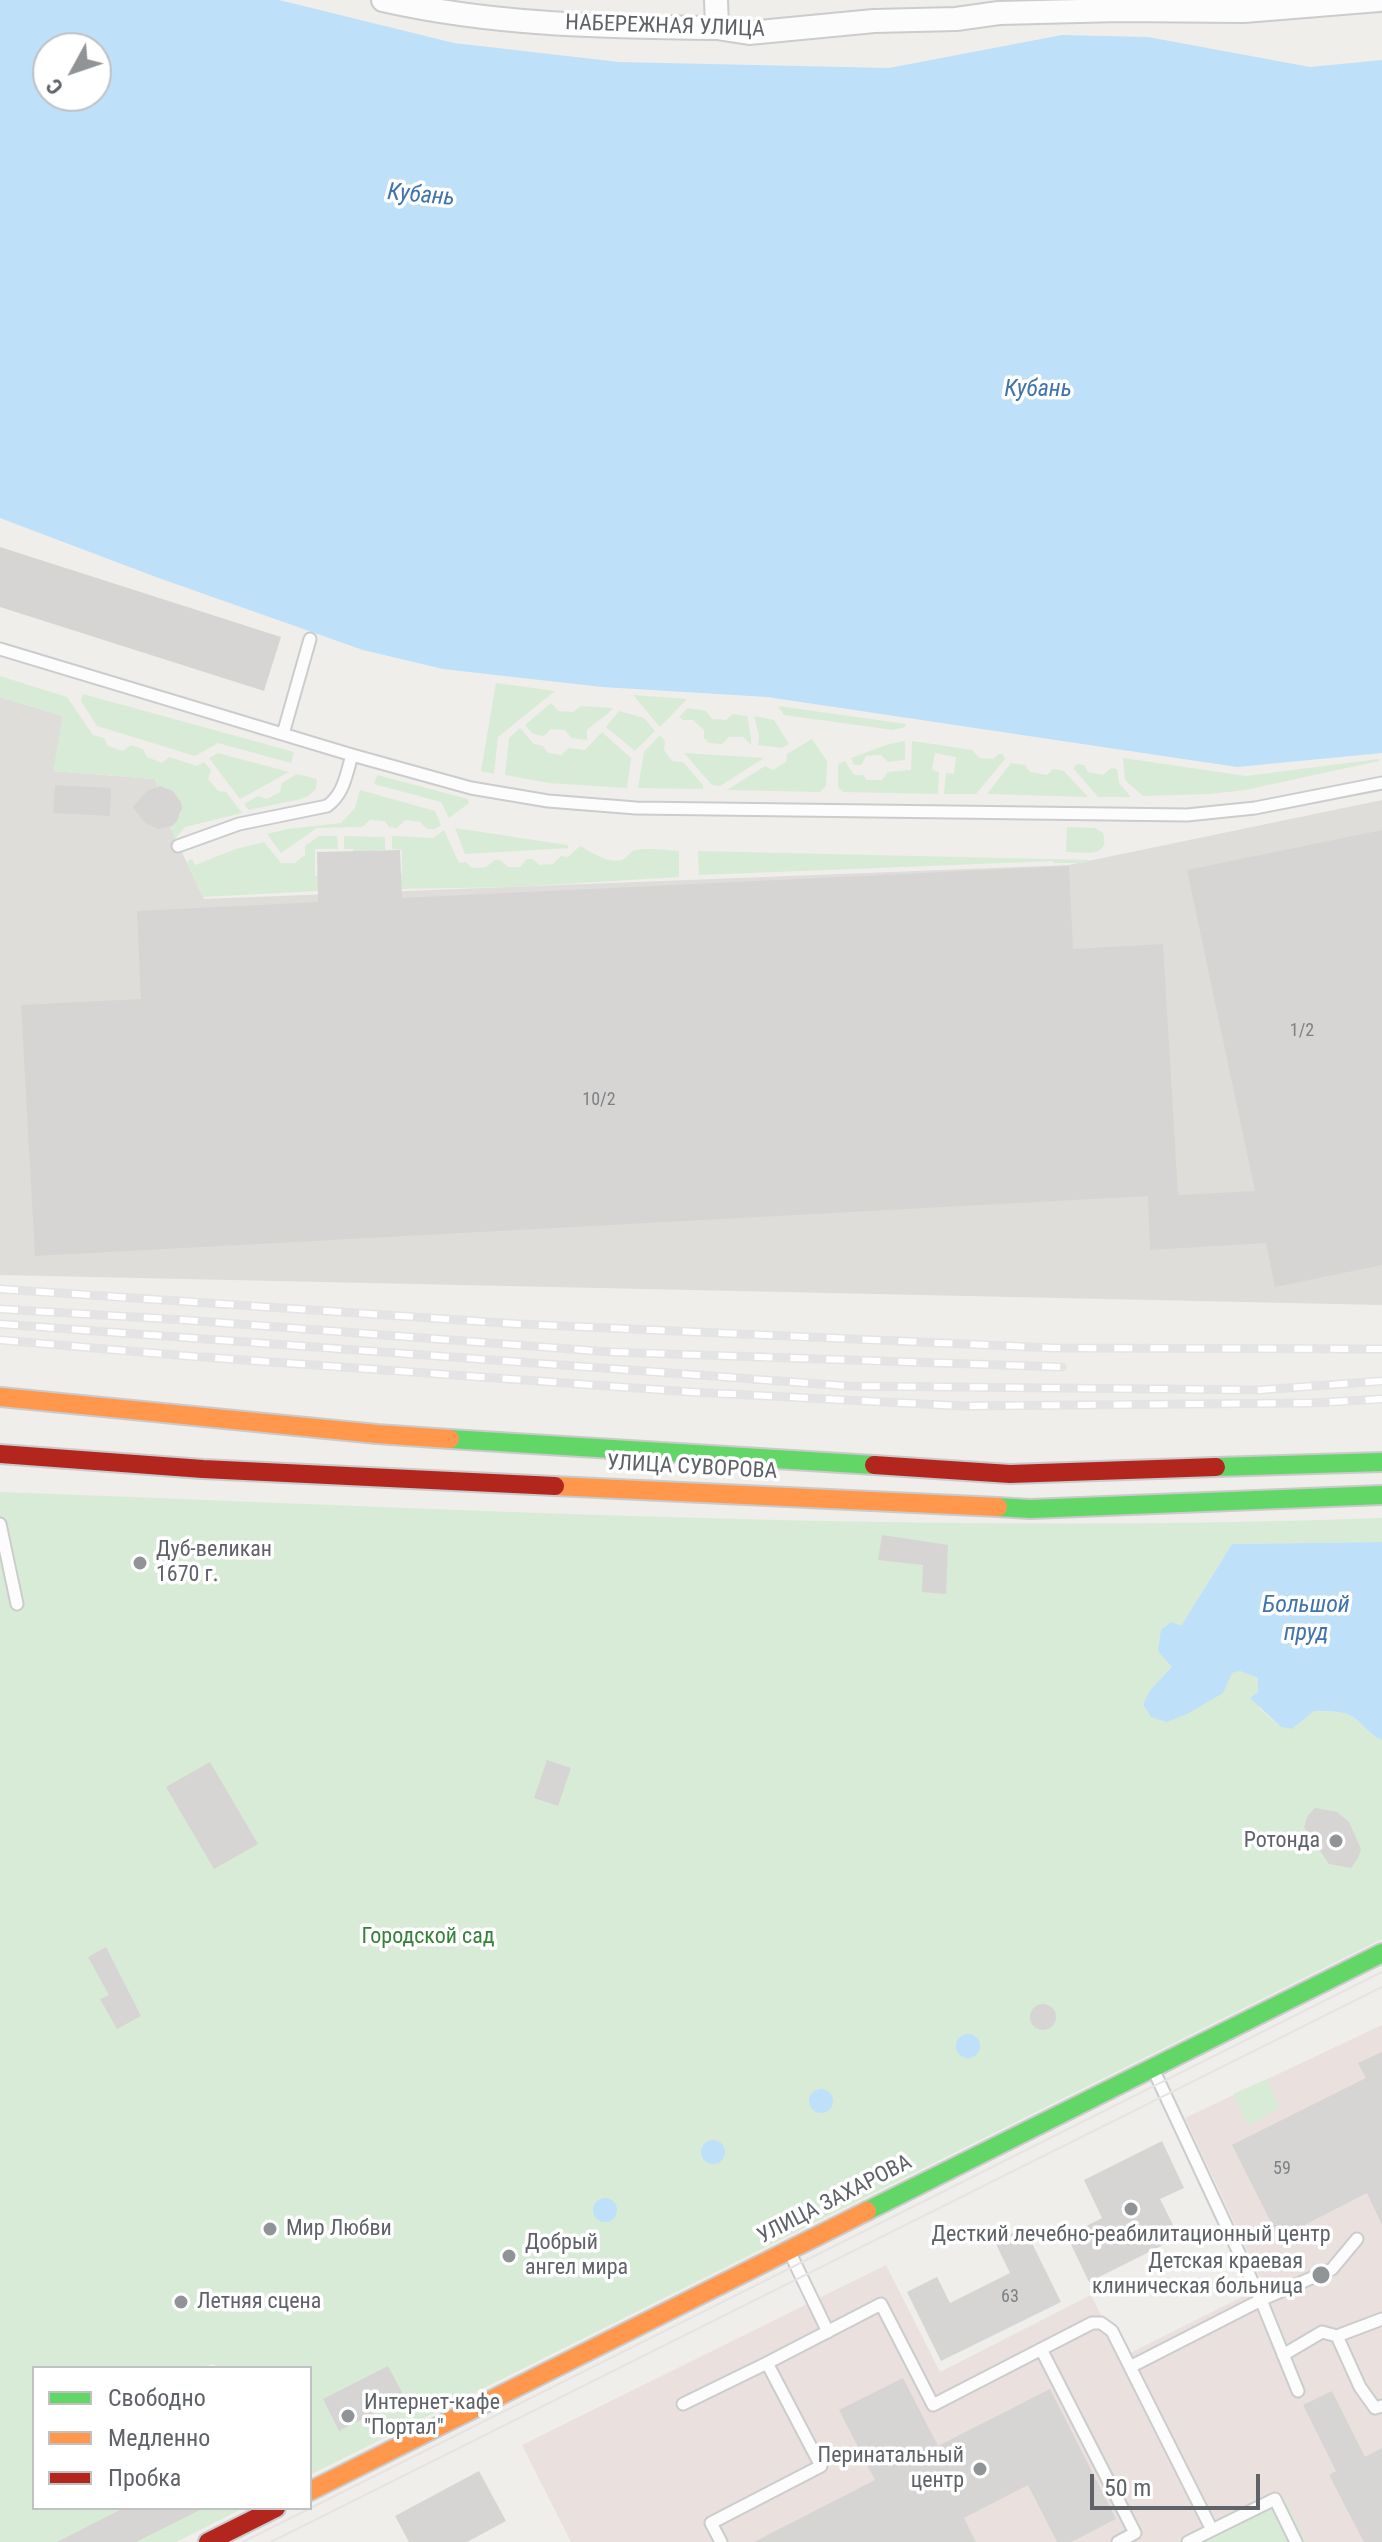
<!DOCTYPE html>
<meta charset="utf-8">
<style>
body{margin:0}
#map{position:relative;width:1382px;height:2542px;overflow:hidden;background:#efeeea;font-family:"Roboto Condensed",sans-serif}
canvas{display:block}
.legend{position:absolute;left:32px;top:2366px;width:280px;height:144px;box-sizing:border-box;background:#fff;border:2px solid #bfc1c3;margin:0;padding:10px 14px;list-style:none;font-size:24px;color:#5f6368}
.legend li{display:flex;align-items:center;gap:16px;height:40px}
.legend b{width:40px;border:2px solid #bfc1c3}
.north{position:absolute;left:32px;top:32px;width:80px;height:80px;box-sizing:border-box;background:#fff;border:2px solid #bfc1c3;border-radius:50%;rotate:230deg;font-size:22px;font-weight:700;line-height:32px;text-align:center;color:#5f6368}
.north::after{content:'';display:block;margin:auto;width:28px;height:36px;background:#919496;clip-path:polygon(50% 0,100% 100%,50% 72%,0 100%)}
.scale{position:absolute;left:1090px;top:2474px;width:170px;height:36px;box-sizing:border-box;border:4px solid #5f6368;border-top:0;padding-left:10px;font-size:24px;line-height:28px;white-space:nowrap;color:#5f6368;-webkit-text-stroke:6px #fff;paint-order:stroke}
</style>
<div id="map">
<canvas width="1382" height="2542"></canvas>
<ul class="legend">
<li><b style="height:10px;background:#63d668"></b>Свободно</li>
<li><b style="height:10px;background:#ff974d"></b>Медленно</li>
<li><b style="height:10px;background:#b3261e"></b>Пробка</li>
</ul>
<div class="north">С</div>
<div class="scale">50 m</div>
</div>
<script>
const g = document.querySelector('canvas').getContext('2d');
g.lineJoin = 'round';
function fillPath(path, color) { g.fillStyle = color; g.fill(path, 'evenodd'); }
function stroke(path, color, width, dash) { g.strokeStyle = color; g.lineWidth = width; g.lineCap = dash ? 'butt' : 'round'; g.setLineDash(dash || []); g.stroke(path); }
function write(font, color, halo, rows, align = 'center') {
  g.font = font + ' "Roboto Condensed",sans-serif'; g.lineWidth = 7; g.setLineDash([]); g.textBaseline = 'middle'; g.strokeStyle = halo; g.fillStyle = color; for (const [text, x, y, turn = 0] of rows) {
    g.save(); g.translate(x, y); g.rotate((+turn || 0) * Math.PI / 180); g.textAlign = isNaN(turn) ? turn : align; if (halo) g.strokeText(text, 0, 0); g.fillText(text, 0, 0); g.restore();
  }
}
fillPath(new Path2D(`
 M 0,697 L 63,716 L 54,771 L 155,779 L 170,827 L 204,899 L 1069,865 L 1382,800 L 1382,1305 L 0,1275 Z`), '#dfddda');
fillPath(new Path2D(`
 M 1382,2025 L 1382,2542 L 571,2542 L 522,2445 L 886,2265 L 940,2372 L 1091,2295 L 1122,2357 L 1264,2286 L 1185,2118 Z`), '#eae0de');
fillPath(new Path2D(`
 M 0,676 L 67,697 L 93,735 L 104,738 L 108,746 L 123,751 L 131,745 L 143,749 L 147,757 L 162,763 L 169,757 L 197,766 L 204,762 L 211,770 L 208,779 L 218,791 L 226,792 L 242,813 L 185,827 L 175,839 L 170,827 L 180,815 L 181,802 L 173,791 L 157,787 L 155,779 L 53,771 L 63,716 L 0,697 Z
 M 496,683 L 555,691 L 498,737 L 494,774 L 481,771 Z
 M 83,694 L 294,752 L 291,763 L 218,743 L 195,756 L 97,726 L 81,701 Z
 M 633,695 L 687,699 L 660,727 Z
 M 551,703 L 558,711 L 573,712 L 581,706 L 613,708 C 605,718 596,721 587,730 L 587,740 L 571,738 L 565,730 L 551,729 L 544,736 L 533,734 L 525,725 Z
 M 778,706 L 906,724 L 905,727 L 893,730 L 784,715 Z
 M 688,708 L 706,711 L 712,719 L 726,720 L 733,714 L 747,716 L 751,737 L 751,745 L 743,737 L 729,737 L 722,744 L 709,743 L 704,738 L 704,730 L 693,720 L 683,720 L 679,717 Z
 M 619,711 L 644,718 L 655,731 L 635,751 L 606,727 Z
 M 754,716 L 774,720 L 789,744 L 782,748 L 758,745 L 759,735 Z
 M 520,728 L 534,744 L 543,746 L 548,753 L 561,755 L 569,748 L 585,750 L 602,732 L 631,758 L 627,788 L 549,783 L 505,775 L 509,738 Z
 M 660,735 L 665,741 L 664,750 L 672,761 L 683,762 L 703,785 L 703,789 L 638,788 L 644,752 Z
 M 812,739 L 827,761 L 826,786 L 820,792 L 727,790 L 765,766 L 773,770 L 786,762 L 787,754 Z
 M 905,741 L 905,760 L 888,762 L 881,755 L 866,756 L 861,765 L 854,765 L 851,758 L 889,744 Z
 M 912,741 L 972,750 L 979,758 L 993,759 L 999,754 L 1003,754 L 1005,759 L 976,794 L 944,794 L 946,773 L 954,774 L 956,757 L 935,753 L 932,770 L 939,772 L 938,794 L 843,792 L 838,787 L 838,764 L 845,761 L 854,775 L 863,775 L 867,780 L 882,780 L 888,772 L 911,770 Z
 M 218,753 L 289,772 L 240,799 L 209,758 Z
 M 684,753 L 764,758 L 720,786 L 712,785 Z
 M 1123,758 L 1246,776 L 1379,759 L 1379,761 L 1245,790 L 1210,794 L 1143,796 L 1125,780 Z
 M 1011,763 L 1025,765 L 1030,772 L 1047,775 L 1053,769 L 1064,771 L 1088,797 L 987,794 Z
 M 1077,764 L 1084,765 L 1088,772 L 1103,775 L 1111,768 L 1117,769 L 1119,783 L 1131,797 L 1098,797 L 1073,768 Z
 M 297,774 L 317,779 L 316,789 L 308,796 L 301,799 L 249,810 L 244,804 L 258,796 L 267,799 L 280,792 L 282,783 Z
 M 377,775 L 468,799 L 469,803 L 449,818 L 441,802 L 374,784 Z
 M 360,790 L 435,811 L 441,825 L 435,829 L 427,829 L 420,822 L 405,820 L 397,828 L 389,827 L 385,821 L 370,820 L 362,827 L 317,828 L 281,853 L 267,834 L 287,829 L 341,823 L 355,808 Z
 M 1067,827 L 1095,828 L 1103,833 C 1111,859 1083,852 1066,852 Z
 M 455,828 L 567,845 L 569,848 L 465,854 Z
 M 444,830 L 459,863 L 466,862 L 472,868 L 486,867 L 495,860 L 500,860 L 508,867 L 520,867 L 527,859 L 533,859 L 539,865 L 553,864 L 561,856 L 568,857 L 580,846 C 591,852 608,864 622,860 C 627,858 629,853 633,851 C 645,847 666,850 679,851 L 679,877 L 514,887 L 336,890 L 203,897 L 187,862 L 192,859 L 195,865 L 236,849 L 264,842 L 281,863 L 295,863 L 305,855 L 305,846 L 319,836 L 337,836 L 338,849 L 315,849 L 315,876 L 353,876 L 353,849 L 344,849 L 344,836 L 385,837 L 385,850 L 376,850 L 377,874 L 402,874 L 402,850 L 392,849 L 392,836 L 433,838 Z
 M 698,851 L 1090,860 L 1083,863 L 1054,863 L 1053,861 L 699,875 Z
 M 0,1492 C 460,1509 921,1535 1382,1518 L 1382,1542 L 1232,1544 L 1181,1626 L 1173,1667 L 1151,1689 L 1240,1671 L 1258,1678 L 1259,1708 L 1281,1727 L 1292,1729 L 1314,1711 C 1325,1712 1340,1710 1349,1715 C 1362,1720 1367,1734 1382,1740 L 1382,1939 L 310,2475 L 310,2368 L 220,2368 L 213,2364 L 200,2368 L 34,2368 L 34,2508 L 244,2508 L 176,2542 L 0,2542 Z
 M 1267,2079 L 1279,2108 L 1248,2126 L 1233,2094 Z
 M 1286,2500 L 1306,2542 L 1202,2542 Z`), '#d8ebd6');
fillPath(new Path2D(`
 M 0,0 L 279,0 L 454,43 L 619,62 L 889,68 L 1062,35 L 1148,37 L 1310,67 L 1382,60 L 1382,753 L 1237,767 L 767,697 L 602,687 L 443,669 L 363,650 L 156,577 L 0,518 ZM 48,48 L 96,48 L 96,96 L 48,96 Z
 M 1382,1542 L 1382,1740 C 1367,1734 1362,1720 1349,1715 C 1340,1710 1325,1712 1314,1711 L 1292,1729 L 1281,1727 L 1250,1698 L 1258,1692 L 1258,1678 L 1240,1671 L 1232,1673 L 1223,1693 L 1187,1714 L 1167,1722 L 1151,1717 L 1143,1704 L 1151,1689 L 1172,1667 L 1158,1651 L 1161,1630 L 1171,1622 L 1181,1626 L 1232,1544 Z
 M956 2046a12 12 0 1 1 24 0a12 12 0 1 1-24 0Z
 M809 2101a12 12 0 1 1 24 0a12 12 0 1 1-24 0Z
 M701 2152a12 12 0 1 1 24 0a12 12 0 1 1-24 0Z
 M593 2210a12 12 0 1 1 24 0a12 12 0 1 1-24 0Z`), '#bfe0f9');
fillPath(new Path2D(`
 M 0,547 L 281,637 L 264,691 L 0,607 Z
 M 55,785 L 111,788 L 110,816 L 53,813 Z
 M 160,786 L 173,791 L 181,802 L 182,808 L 177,821 L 172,826 L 158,829 L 145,823 L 133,807 L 147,791 Z
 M 1382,830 L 1382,1265 L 1275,1287 L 1266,1243 L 1150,1250 L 1148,1196 L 35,1256 L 21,1005 L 141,999 L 137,911 L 318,902 L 317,852 L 400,850 L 402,898 L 1069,866 L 1073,949 L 1163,944 L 1178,1195 L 1255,1191 L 1187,870 Z
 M 882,1535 L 948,1545 L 946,1594 L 922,1592 L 923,1565 L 878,1560 Z
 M 547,1760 L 571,1768 L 558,1806 L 534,1798 Z
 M 210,1762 L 258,1844 L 214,1869 L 166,1787 Z
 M 1315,1808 L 1337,1812 L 1349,1822 L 1361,1849 L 1358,1858 L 1351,1868 L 1329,1864 L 1304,1827 L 1308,1815 Z
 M 106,1947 L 141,2016 L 117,2029 L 100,1999 L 109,1995 L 88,1957 Z
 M1030 2017a13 13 0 1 1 26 0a13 13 0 1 1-26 0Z
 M 1382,2052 L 1382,2225 L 1367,2193 L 1279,2238 L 1232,2145 L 1366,2078 L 1358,2063 Z
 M 1162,2141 L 1184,2188 L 1160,2199 L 1179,2237 L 1089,2282 L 1067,2236 L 1102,2218 L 1084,2180 Z
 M 1024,2227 L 1061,2302 L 941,2361 L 907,2292 L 937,2277 L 950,2303 L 1010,2273 L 995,2242 Z
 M 388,2366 L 405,2398 L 339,2431 L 323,2399 Z
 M 903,2378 L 938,2446 L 1050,2389 L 1116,2519 L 1071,2542 L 1057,2542 L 1028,2485 L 964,2518 L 976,2542 L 754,2542 L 875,2480 L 839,2410 Z
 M 1332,2391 L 1365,2457 L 1382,2448 L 1382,2542 L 1364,2542 L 1329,2475 L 1336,2471 L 1303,2405 Z
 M 479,2471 L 506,2521 L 467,2542 L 409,2542 L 395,2516 Z
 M 124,2508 L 204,2508 L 136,2542 L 57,2542 Z`), '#d6d5d3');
const lane = new Path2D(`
 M 0,649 L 352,755 L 471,788 L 548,801 L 636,808 L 1187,815 L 1255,808 L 1382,783
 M 283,734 L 310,639
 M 178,846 L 239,824 L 327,806 C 344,794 346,775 352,755
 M 0,1524 L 17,1604
 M 1154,2071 L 1261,2300 L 1298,2391
 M 790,2253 L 828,2332
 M 1337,2336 L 1360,2387 L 1375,2408 L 1382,2406
 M 1041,2349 L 1135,2533 L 1118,2542
 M 1283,2355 L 1322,2332 L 1337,2336 L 1382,2319
 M 1130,2367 L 1261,2300 L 1332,2269 L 1357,2239
 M 683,2404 L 767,2363
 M 721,2542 L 711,2523 L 821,2466 L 767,2363 L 881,2304 L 933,2405 L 1092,2323 L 1101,2323 L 1112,2331 L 1212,2530
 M 1188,2542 L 1275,2499 L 1296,2542`);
const street = new Path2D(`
 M 383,0 C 493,25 605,27 717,28 L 749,33 L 874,21 L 956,19 L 999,13 L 1120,10 L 1244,11 L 1379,0
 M 716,0 L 717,28`);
const fast = new Path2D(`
 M 450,1439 L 874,1465
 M 1216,1467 L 1382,1462
 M 998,1507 L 1030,1509 L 1382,1495
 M 867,2211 L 1382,1953`);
const slow = new Path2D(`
 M 0,1397 L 377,1434 L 450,1439
 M 555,1486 L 998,1507
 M 310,2491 L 867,2211`);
const jam = new Path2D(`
 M 0,1454 L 203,1469 L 555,1486
 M 874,1465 L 1010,1474 L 1216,1467
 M 208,2542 L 276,2508`);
stroke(lane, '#cbcccc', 15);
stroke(street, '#cbcccc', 26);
stroke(fast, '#cacacb', 22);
stroke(slow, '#cacacb', 22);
stroke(jam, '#cacacb', 22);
stroke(lane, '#fdfcfc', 11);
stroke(street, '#fdfcfc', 22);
stroke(fast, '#63d668', 18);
stroke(slow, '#ff974d', 18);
stroke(jam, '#b3261e', 18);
stroke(new Path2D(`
 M 243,2542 L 1382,1972
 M 271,2542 L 1382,1987`), '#e4e4e4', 2);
const rail = new Path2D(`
 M 0,1289 L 519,1324 L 1054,1348 L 1382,1349
 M 0,1309 L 185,1320 L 610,1352 L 1062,1367
 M 0,1324 L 848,1386 L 1260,1390 L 1382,1381
 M 0,1340 L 188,1356 L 691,1392 L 962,1406 L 1312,1403 L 1382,1399`);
stroke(rail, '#e4e4e4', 9);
stroke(rail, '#fff', 6, [18]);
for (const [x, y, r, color] of [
 [140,1563,8,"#919496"],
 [1336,1841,8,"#919496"],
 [1131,2209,8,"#919496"],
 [270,2229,8,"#919496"],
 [509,2256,8,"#919496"],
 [1321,2275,10,"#919496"],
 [181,2302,8,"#919496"],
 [348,2416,8,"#919496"],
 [980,2469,8,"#919496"]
]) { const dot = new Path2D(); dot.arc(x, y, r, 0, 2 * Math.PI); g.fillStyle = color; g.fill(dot); stroke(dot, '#fff', 3); }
write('18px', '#7e8184', null, [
 ["1/2",1302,1031],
 ["10/2",599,1100],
 ["59",1282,2169],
 ["63",1010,2297]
]);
write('22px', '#5f6368', '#fff', [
 ["НАБЕРЕЖНАЯ УЛИЦА",665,27,2],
 ["УЛИЦА СУВОРОВА",692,1468,3],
 ["УЛИЦА ЗАХАРОВА",835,2200,-27]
]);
write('22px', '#5f6368', '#fff', [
 ["Дуб-великан",156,1550],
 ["1670 г.",156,1575],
 ["Ротонда",1320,1841,"right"],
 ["Мир Любви",286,2229],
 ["Десткий лечебно-реабилитационный центр",1131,2235,"center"],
 ["Добрый",525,2243],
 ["ангел мира",525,2268],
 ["Детская краевая",1303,2262,"right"],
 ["клиническая больница",1303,2287,"right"],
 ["Летняя сцена",197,2302],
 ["Интернет-кафе",364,2403],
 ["\"Портал\"",364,2428],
 ["Перинатальный",964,2456,"right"],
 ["центр",964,2481,"right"]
], 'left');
write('22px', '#348238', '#fff', [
 ["Городской сад",428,1937]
]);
write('italic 24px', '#4174aa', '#fff', [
 ["Кубань",421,196,5],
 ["Кубань",1038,390],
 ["Большой",1306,1606],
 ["пруд",1306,1634]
]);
</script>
